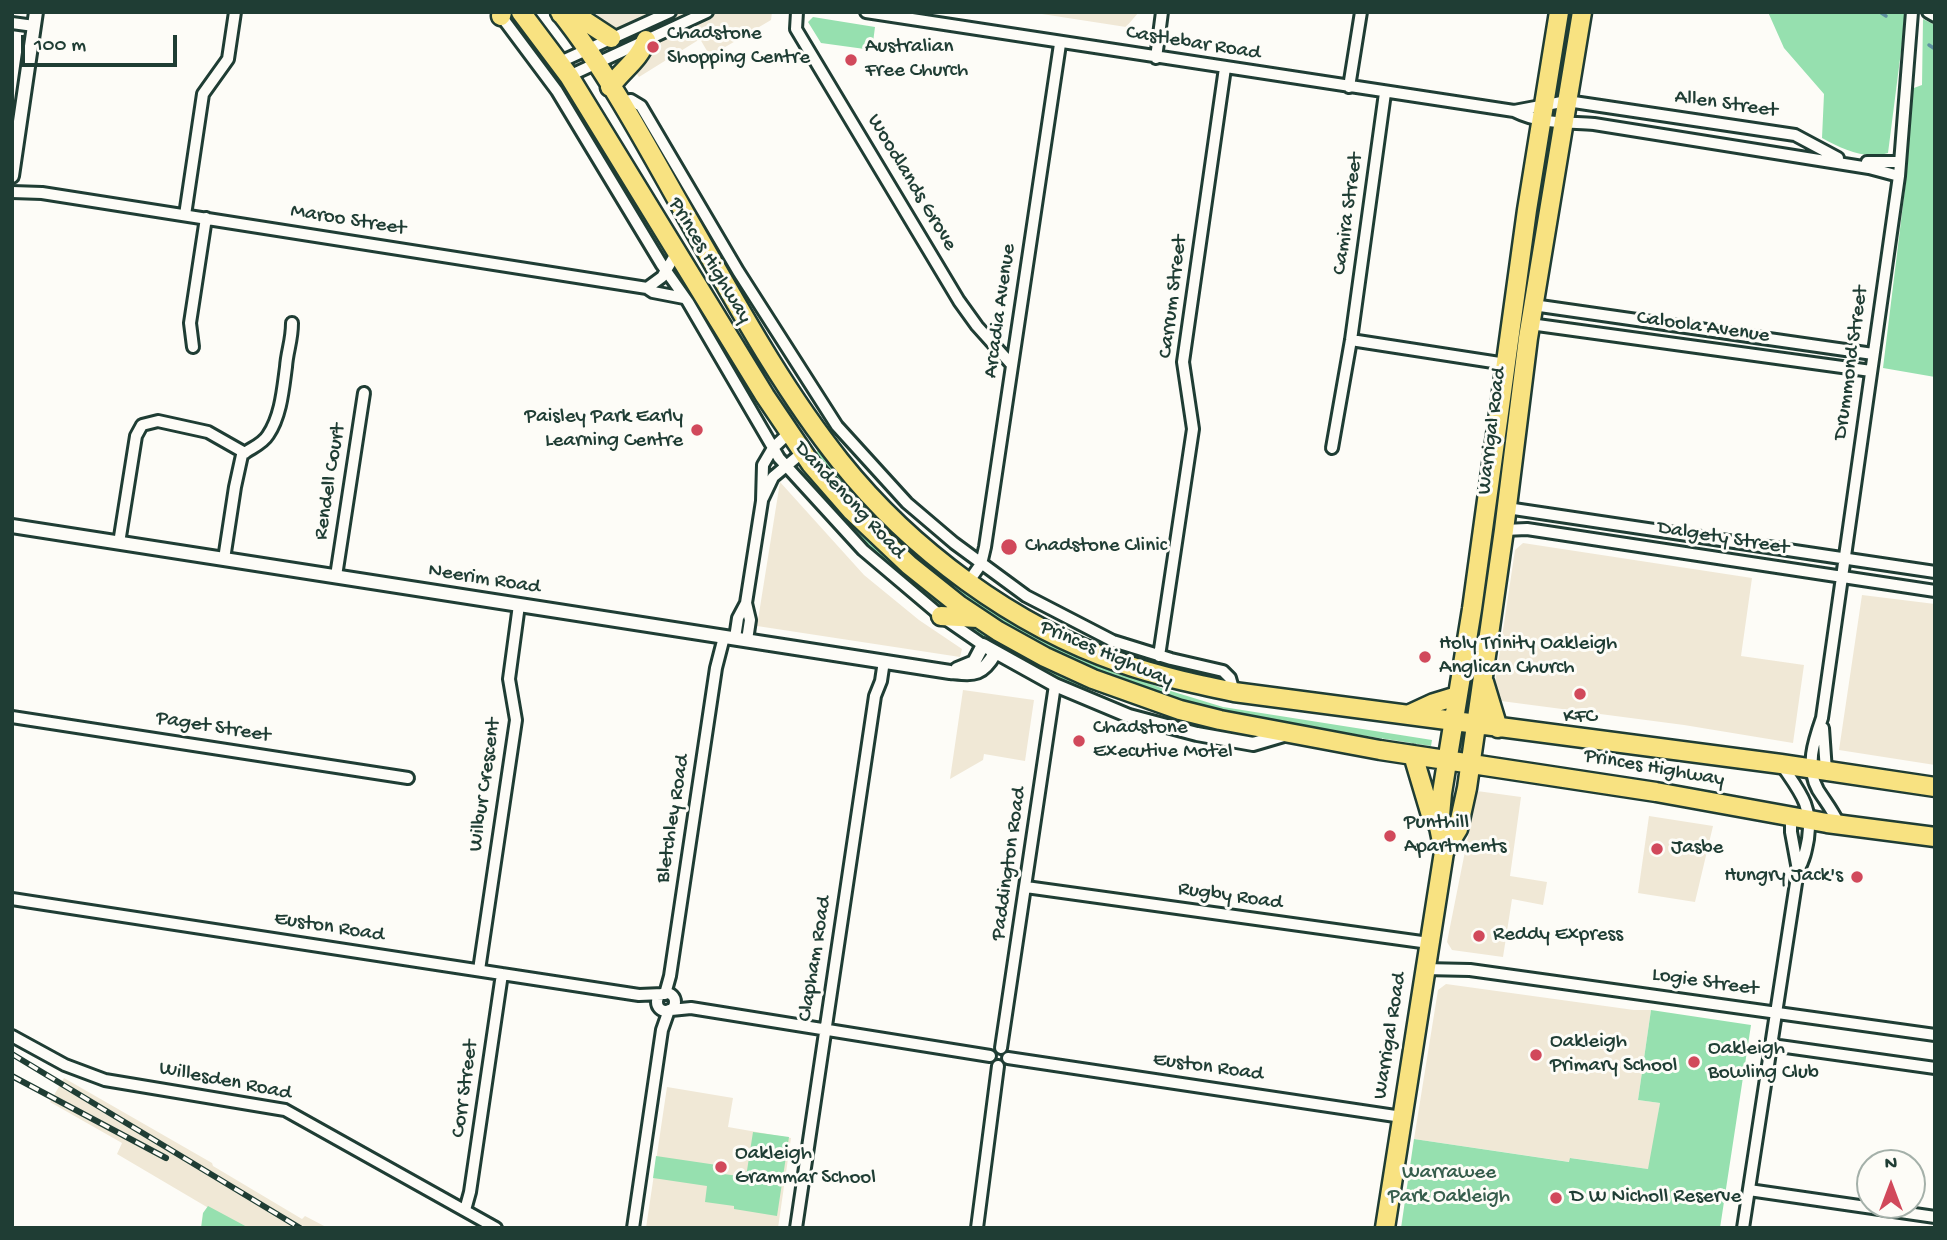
<!DOCTYPE html>
<style>
body{margin:0}
#map{position:relative;width:1947px;height:1240px;overflow:hidden;background:#fdfcf7;font-family:"Gochi Hand",sans-serif}
canvas{display:block}
.frame{position:absolute;inset:0;border:14px solid #1f3d34;pointer-events:none}
.north{position:absolute;left:1856px;top:1149px;width:70px;height:70px;box-sizing:border-box;background:#fdfcf7;border:2px solid #a4b0a9;border-radius:50%;rotate:0deg;font-size:19px;font-weight:700;line-height:28px;text-align:center;color:#1f3d34}
.north::after{content:'';display:block;margin:auto;width:24px;height:32px;background:#d1495b;clip-path:polygon(50% 0,100% 100%,50% 72%,0 100%)}
.scale{position:absolute;left:21px;top:35px;width:156px;height:32px;box-sizing:border-box;border:4px solid #1f3d34;border-top:0;padding-left:9px;font-size:21px;line-height:24px;white-space:nowrap;color:#1f3d34;-webkit-text-stroke:5px #fdfcf7;paint-order:stroke}
</style>
<div id="map">
<canvas width="1947" height="1240"></canvas>
<div class="frame"></div>
<div class="north">N</div>
<div class="scale">100 m</div>
</div>
<script>
const g = document.querySelector('canvas').getContext('2d');
g.lineJoin = 'round';
function fillPath(path, color) { g.fillStyle = color; g.fill(path, 'evenodd'); }
function stroke(path, color, width, dash) { g.strokeStyle = color; g.lineWidth = width; g.lineCap = dash ? 'butt' : 'round'; g.setLineDash(dash || []); g.stroke(path); }
function write(font, color, halo, rows, align = 'center') {
  g.font = font + ' "Gochi Hand",sans-serif'; g.lineWidth = 6; g.setLineDash([]); g.textBaseline = 'middle'; g.strokeStyle = halo; g.fillStyle = color; for (const [text, x, y, turn = 0] of rows) {
    g.save(); g.translate(x, y); g.rotate((+turn || 0) * Math.PI / 180); g.textAlign = isNaN(turn) ? turn : align; if (halo) g.strokeText(text, 0, 0); g.fillText(text, 0, 0); g.restore();
  }
}
fillPath(new Path2D(`
 M 595,12 L 772,12 L 771,20 L 710,56 L 700,39 L 639,77 Z
 M 1029,12 L 1139,12 L 1126,27 Z
 M 780,482 L 864,575 L 919,620 L 962,649 L 960,657 L 757,626 Z
 M 1523,543 L 1752,578 L 1741,656 L 1804,665 L 1793,743 L 1684,725 L 1501,701 L 1494,690 L 1515,550 Z
 M 1862,595 L 1935,604 L 1935,765 L 1839,750 Z
 M 963,690 L 1034,700 L 1025,761 L 984,754 L 983,760 L 950,779 Z
 M 1477,791 L 1521,797 L 1510,876 L 1547,882 L 1543,905 L 1512,899 L 1503,957 L 1452,950 L 1447,942 Z
 M 1649,816 L 1713,826 L 1695,902 L 1638,893 Z
 M 1446,984 L 1634,1010 L 1651,1010 L 1638,1100 L 1660,1103 L 1650,1167 L 1648,1169 L 1571,1158 L 1570,1162 L 1414,1139 L 1438,990 Z
 M 64,1078 L 212,1163 L 213,1166 L 302,1219 L 305,1216 L 328,1228 L 249,1228 L 217,1213 L 117,1154 L 122,1143 L 50,1102 Z
 M 667,1087 L 733,1098 L 728,1127 L 791,1138 L 778,1228 L 646,1228 Z`), '#f0e8d6');
fillPath(new Path2D(`
 M 1768,12 L 1906,12 L 1888,153 C 1865,160 1842,149 1822,138 L 1824,94 L 1784,48 Z
 M 813,17 L 875,27 L 872,50 L 821,43 L 808,22 Z
 M 1923,19 L 1935,25 L 1935,377 L 1883,368 L 1907,172 L 1911,89 L 1922,85 Z
 M 820,449 L 854,490 L 1075,652 L 1161,688 L 1223,707 L 1432,740 L 1431,746 C 1342,732 1247,719 1161,694 C 1018,652 907,567 814,454 Z
 M 806,472 C 852,526 896,568 952,612 L 946,612 L 937,607 L 877,557 L 800,476 Z
 M 959,622 L 969,624 L 1003,644 L 1088,689 L 1088,691 L 1084,693 L 999,649 Z
 M 1651,1010 L 1751,1025 L 1720,1228 L 1401,1228 L 1414,1139 L 1569,1162 L 1570,1158 L 1648,1169 L 1660,1103 L 1638,1100 Z
 M 753,1132 L 789,1137 L 777,1216 L 734,1209 L 734,1206 L 705,1202 L 707,1186 L 653,1178 L 656,1156 L 717,1165 L 716,1173 L 746,1177 Z
 M 208,1206 L 249,1228 L 201,1228 L 203,1213 Z`), '#96e0af');
stroke(new Path2D(`
 M 1880,12 L 1886,16
 M 1929,45 L 1935,49`), '#5f92a1', 3.5);
const minor = new Path2D(`
 M 498,12 L 557,91 L 662,265 L 688,302 L 779,458 L 863,550 L 941,616 L 983,645
 M 797,12 L 796,29 L 959,301 L 977,326 L 1012,365
 M 866,12 L 1514,111 C 1540,124 1566,122 1594,124 L 1869,168 L 1899,176
 M 1928,12 L 1935,16
 M 12,23 L 34,26
 M 1156,58 L 1162,12
 M 560,62 L 670,12
 M 569,76 L 707,12
 M 1349,87 L 1361,12
 M 619,102 L 631,100 L 641,106 L 738,271 L 837,426 L 907,503 L 954,543 L 1026,596 L 1113,641 L 1171,659 L 1223,671 L 1230,678 L 1234,692
 M 1514,111 L 1567,101 L 1795,135 L 1838,158
 M 1867,162 L 1899,162
 M 12,192 L 42,193 L 647,288 L 653,292 L 684,298
 M 185,215 L 203,94 L 228,59 L 235,12
 M 647,288 L 662,277 L 677,252
 M 1533,305 L 1873,354
 M 1530,324 L 1871,371
 M 1351,340 L 1506,364
 M 193,347 L 190,323 L 206,218
 M 1332,448 L 1351,340 L 1385,93
 M 763,498 L 773,477 L 803,452
 M 1507,508 L 1935,572
 M 1504,530 L 1527,529 L 1935,591
 M 119,543 L 136,436 L 142,425 L 158,421 L 208,432 L 245,453
 M 224,559 L 235,487 L 242,455 C 250,448 262,445 268,435 C 281,416 283,389 286,367 C 287,351 292,341 292,323
 M 336,576 L 364,393
 M 969,581 L 981,564 L 985,547 L 1060,44
 M 746,603 L 750,620 L 747,640
 M 735,638 L 738,618 L 746,603 L 762,501 L 763,465 L 773,448 L 789,433
 M 1159,656 L 1193,429 L 1183,362 L 1225,68
 M 12,717 L 408,778
 M 1823,728 L 1826,771
 M 1781,764 C 1799,791 1813,805 1808,839 C 1806,850 1804,861 1798,870
 M 1839,824 C 1833,811 1825,801 1818,790 C 1805,767 1814,741 1822,718 L 1899,176 L 1912,12
 M 1026,887 L 1429,943
 M 12,899 L 639,995 L 663,994
 M 1424,969 L 1470,970 L 1935,1035
 M 479,970 L 516,720 L 509,679 L 519,605
 M657 1002a9 9 0 1 1 18 0a9 9 0 1 1-18 0Z
 M 665,994 L 670,976 L 716,668 L 724,637
 M 671,1010 L 691,1008 L 990,1056
 M 12,1036 L 65,1065 L 105,1080 L 285,1110 L 496,1228
 M 1772,1045 L 1935,1068
 M 1001,1048 L 1055,685
 M 1008,1058 L 1402,1117
 M 1749,1190 L 1935,1217
 M 465,1210 L 470,1192 L 502,974
 M 633,1228 L 662,1030 L 669,1010
 M 796,1228 L 875,696 L 881,681 L 884,661
 M 977,1228 L 998,1066
 M 1743,1228 L 1798,870 L 1791,832 L 1791,816`);
const tertiary = new Path2D(`
 M 12,176 L 36,12
 M 12,526 L 950,672 C 974,674 982,676 995,653
 M 957,669 L 974,662 L 983,645 L 1055,685 L 1129,716 L 1197,734 L 1253,744 L 1287,734`);
const trunk = new Path2D(`
 M 521,12 L 569,76 L 765,396 L 811,464 L 852,511 L 909,565 L 959,605 L 998,631 L 1045,657 L 1093,679 L 1180,710 L 1220,720 L 1380,750 L 1656,792 L 1827,823 L 1935,837
 M 560,12 C 608,72 650,152 688,219 C 735,301 781,387 840,461 C 911,550 1014,626 1121,663 C 1158,676 1196,684 1234,692 L 1781,764 L 1935,787
 M 561,14 L 582,19 L 611,38
 M 501,16 L 502,12
 M 610,87 C 622,70 640,59 646,40
 M 941,616 L 978,618
 M 1484,682 L 1498,728
 M 1408,715 L 1434,703 L 1457,696
 M 1413,755 L 1430,812 L 1439,827
 M 1444,852 L 1458,829 L 1467,788 L 1504,530 L 1528,338 L 1582,12
 M 1385,1228 L 1444,852 L 1439,827 L 1442,793 L 1472,609 L 1527,210 L 1559,12`);
stroke(minor, '#1f3d34', 16);
stroke(tertiary, '#1f3d34', 18);
stroke(trunk, '#1f3d34', 23);
stroke(minor, '#fdfcf7', 10);
stroke(tertiary, '#fdfcf7', 12);
stroke(trunk, '#f8e281', 18);
const rail = new Path2D(`
 M 12,1054 L 300,1228
 M 12,1076 L 166,1158`);
stroke(rail, '#1f3d34', 6);
stroke(rail, '#fdfcf7', 3.5, [10]);
for (const [x, y, r, color] of [
 [653,47,7,"#d1495b"],
 [851,60,7,"#d1495b"],
 [697,430,7,"#d1495b"],
 [1009,547,9,"#d1495b"],
 [1425,657,7,"#d1495b"],
 [1580,694,7,"#d1495b"],
 [1079,741,7,"#d1495b"],
 [1390,836,7,"#d1495b"],
 [1657,849,7,"#d1495b"],
 [1857,877,7,"#d1495b"],
 [1479,936,7,"#d1495b"],
 [1536,1055,7,"#d1495b"],
 [1694,1062,7,"#d1495b"],
 [721,1167,7,"#d1495b"],
 [1556,1198,7,"#d1495b"]
]) { const dot = new Path2D(); dot.arc(x, y, r, 0, 2 * Math.PI); g.fillStyle = color; g.fill(dot); stroke(dot, '#fdfcf7', 2.5); }
write('21px', '#1f3d34', '#fdfcf7', [
 ["Chadstone",667,35],
 ["Shopping Centre",667,59],
 ["Australian",865,48],
 ["Free Church",865,72],
 ["Paisley Park Early",683,418,"right"],
 ["Learning Centre",683,442,"right"],
 ["Chadstone Clinic",1025,547],
 ["Holy Trinity Oakleigh",1439,645],
 ["Anglican Church",1439,669],
 ["KFC",1580,718,"center"],
 ["Chadstone",1093,729],
 ["Executive Motel",1093,753],
 ["Punthill",1404,824],
 ["Apartments",1404,848],
 ["Jasbe",1671,849],
 ["Hungry Jack's",1843,877,"right"],
 ["Reddy Express",1493,936],
 ["Oakleigh",1550,1043],
 ["Primary School",1550,1067],
 ["Oakleigh",1708,1050],
 ["Bowling Club",1708,1074],
 ["Oakleigh",735,1155],
 ["Grammar School",735,1179],
 ["D W Nicholl Reserve",1570,1198]
], 'left');
write('21px', '#1f3d34', '#fdfcf7', [
 ["Castlebar Road",1193,44,9],
 ["Allen Street",1726,105,8],
 ["Woodlands Grove",911,183,59],
 ["Camira Street",1349,214,-82],
 ["Maroo Street",348,221,9],
 ["Princes Highway",709,261,59],
 ["Carrum Street",1174,297,-83],
 ["Arcadia Avenue",1001,311,-82],
 ["Caloola Avenue",1703,328,8],
 ["Drummond Street",1852,363,-82],
 ["Warrigal Road",1493,431,-83],
 ["Rendell Court",331,482,-81],
 ["Dandenong Road",849,501,47],
 ["Dalgety Street",1723,539,9],
 ["Neerim Road",484,580,9],
 ["Princes Highway",1106,655,23],
 ["Paget Street",213,728,9],
 ["Princes Highway",1654,769,10],
 ["Wilbur Crescent",486,785,-82],
 ["Bletchley Road",674,819,-81],
 ["Paddington Road",1010,864,-82],
 ["Rugby Road",1230,897,8],
 ["Euston Road",329,928,9],
 ["Clapham Road",816,959,-81],
 ["Logie Street",1705,983,8],
 ["Warrigal Road",1391,1036,-81],
 ["Euston Road",1208,1068,8],
 ["Willesden Road",225,1082,11],
 ["Corr Street",466,1089,-82]
]);
write('21px', '#375e4d', '#fdfcf7', [
 ["Warrawee",1449,1174],
 ["Park Oakleigh",1449,1198]
]);
</script>
